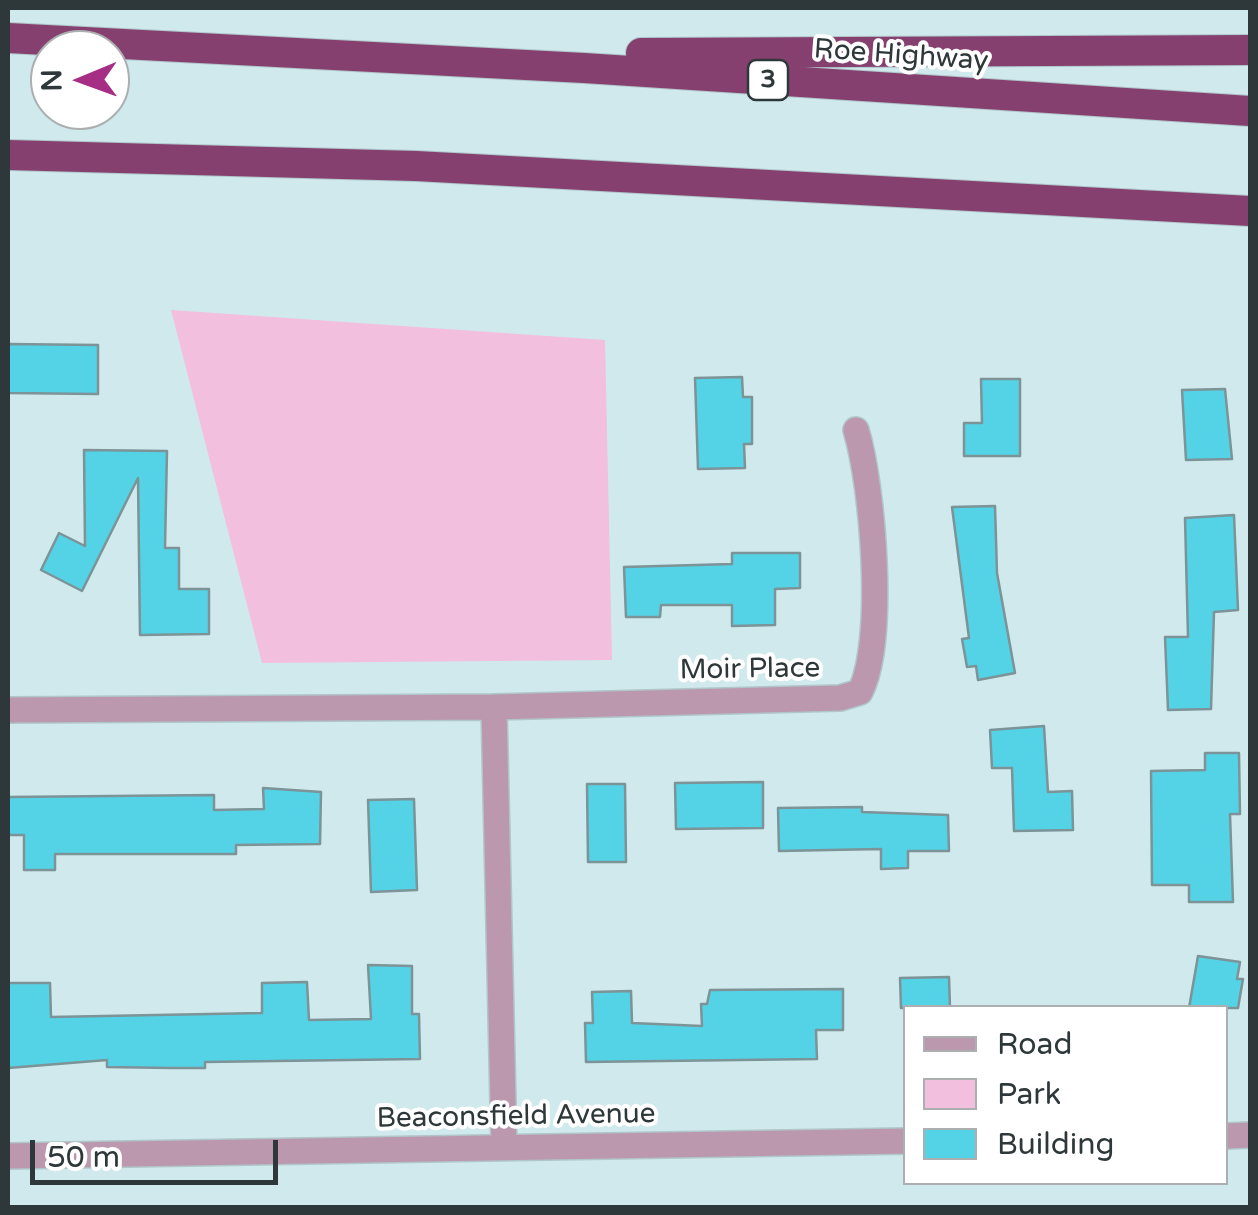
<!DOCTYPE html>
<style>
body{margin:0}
#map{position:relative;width:1258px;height:1215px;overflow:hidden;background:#d0e9ed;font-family:"Varela Round",sans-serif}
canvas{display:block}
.frame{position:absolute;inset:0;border:10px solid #2e383a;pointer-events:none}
.legend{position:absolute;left:903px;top:1005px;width:325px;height:180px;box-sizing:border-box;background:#fff;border:2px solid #abafb0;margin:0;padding:12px 18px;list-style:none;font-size:30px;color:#2e383a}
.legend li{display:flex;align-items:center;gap:20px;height:50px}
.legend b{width:50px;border:2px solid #abafb0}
.north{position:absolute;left:30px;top:30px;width:100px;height:100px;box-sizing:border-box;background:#fff;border:2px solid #abafb0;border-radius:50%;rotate:269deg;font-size:28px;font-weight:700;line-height:40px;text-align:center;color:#2e383a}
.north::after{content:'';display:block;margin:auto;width:35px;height:45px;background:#a62e85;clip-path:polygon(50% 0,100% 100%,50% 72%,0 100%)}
.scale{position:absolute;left:30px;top:1140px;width:248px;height:45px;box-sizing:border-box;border:5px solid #2e383a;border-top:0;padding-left:12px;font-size:30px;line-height:35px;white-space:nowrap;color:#2e383a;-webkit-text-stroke:8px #fff;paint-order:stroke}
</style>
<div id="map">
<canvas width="1258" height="1215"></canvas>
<div class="frame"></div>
<ul class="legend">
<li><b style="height:12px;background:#bb98ae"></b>Road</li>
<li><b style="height:28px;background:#f2bfdf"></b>Park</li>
<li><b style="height:28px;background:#54d3e6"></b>Building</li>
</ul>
<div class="north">N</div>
<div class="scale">50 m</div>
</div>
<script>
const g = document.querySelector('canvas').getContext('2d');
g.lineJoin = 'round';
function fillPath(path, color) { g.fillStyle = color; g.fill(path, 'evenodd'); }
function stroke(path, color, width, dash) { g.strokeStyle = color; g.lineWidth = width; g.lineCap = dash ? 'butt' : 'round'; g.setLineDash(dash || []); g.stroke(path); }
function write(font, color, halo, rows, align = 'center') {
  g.font = font + ' "Varela Round",sans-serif'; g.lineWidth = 8; g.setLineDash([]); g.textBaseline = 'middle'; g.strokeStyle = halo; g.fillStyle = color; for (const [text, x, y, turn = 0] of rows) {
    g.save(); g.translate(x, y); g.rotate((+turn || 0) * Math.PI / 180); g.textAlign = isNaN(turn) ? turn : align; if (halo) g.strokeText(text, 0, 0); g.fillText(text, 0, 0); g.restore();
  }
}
fillPath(new Path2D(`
 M 171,310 L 605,340 L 612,660 L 262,663 Z`), '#f2bfdf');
const building = new Path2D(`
 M 8,344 L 98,345 L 98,394 L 8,393 Z
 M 742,377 L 743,397 L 752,397 L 752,444 L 744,444 L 745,468 L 698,469 L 695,378 Z
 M 981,379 L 1020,379 L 1020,456 L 964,456 L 964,423 L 982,423 Z
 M 1225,389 L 1232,459 L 1186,460 L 1182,390 Z
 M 84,450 L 167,451 L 165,548 L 179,548 L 179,589 L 209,589 L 209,634 L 140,635 L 138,478 L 82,591 L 41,570 L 59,533 L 85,546 Z
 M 995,506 L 997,573 L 1015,673 L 978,680 L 976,666 L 967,667 L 962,639 L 969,638 L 952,507 Z
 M 1234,515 L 1238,610 L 1214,612 L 1211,709 L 1168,710 L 1165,637 L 1188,637 L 1185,518 Z
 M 732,553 L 800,553 L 800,588 L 775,589 L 775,625 L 732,626 L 732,605 L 661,605 L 660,617 L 626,617 L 624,567 L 732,564 Z
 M 1044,726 L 1048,792 L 1072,791 L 1073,830 L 1014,831 L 1012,768 L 992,768 L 990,730 Z
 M 1205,753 L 1239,753 L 1240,814 L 1230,814 L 1233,902 L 1189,902 L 1189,885 L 1152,885 L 1151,771 L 1205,770 Z
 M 763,782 L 763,828 L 676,829 L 675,783 Z
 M 587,784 L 625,784 L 626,862 L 588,862 Z
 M 263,788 L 321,792 L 320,844 L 236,845 L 236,854 L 55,854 L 55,870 L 24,870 L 24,835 L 8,835 L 8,797 L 214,795 L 214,810 L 264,809 Z
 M 414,799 L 417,890 L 371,892 L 368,800 Z
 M 862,807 L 862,812 L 948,815 L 949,851 L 908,851 L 908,868 L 881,869 L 881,849 L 779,851 L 778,808 Z
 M 1198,956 L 1240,962 L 1237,979 L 1243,979 L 1238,1008 L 1189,1008 Z
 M 368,965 L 412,966 L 412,1014 L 419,1014 L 420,1059 L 205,1062 L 205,1068 L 171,1068 L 107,1067 L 107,1060 L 8,1068 L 8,983 L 50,983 L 51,1017 L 262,1013 L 262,983 L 307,982 L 309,1020 L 371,1019 Z
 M 949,977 L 950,1008 L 901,1008 L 900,978 Z
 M 843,989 L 843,1030 L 816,1030 L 817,1059 L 586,1062 L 585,1023 L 593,1023 L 592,992 L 631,991 L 632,1023 L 702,1026 L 701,1004 L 707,1004 L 710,990 Z`);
fillPath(building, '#54d3e6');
stroke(building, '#7c9397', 2.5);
const minor = new Path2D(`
 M 494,707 L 504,1147
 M 8,710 L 494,707 L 840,698 L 860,692 C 886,641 873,486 856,430
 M 1226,1136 L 1250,1135
 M 8,1156 L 906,1141`);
const motorway = new Path2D(`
 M 8,38 L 584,68 L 1250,111
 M 641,53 L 1250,50
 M 8,155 L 416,166 L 1250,211`);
stroke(minor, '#b0c6c9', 28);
stroke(motorway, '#b0c6c9', 32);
stroke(minor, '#bb98ae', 25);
stroke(motorway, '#86406f', 30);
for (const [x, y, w] of [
 [768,80,40]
]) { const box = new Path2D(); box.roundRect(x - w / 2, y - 20, w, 40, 8); g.fillStyle = '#fff'; g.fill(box); stroke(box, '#2e383a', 2.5); }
write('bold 25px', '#2e383a', null, [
 ["3",768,80]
]);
write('28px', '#2e383a', '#fff', [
 ["Roe Highway",901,56,4],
 ["Moir Place",750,670,-1],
 ["Beaconsfield Avenue",516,1117,-1]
]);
</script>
